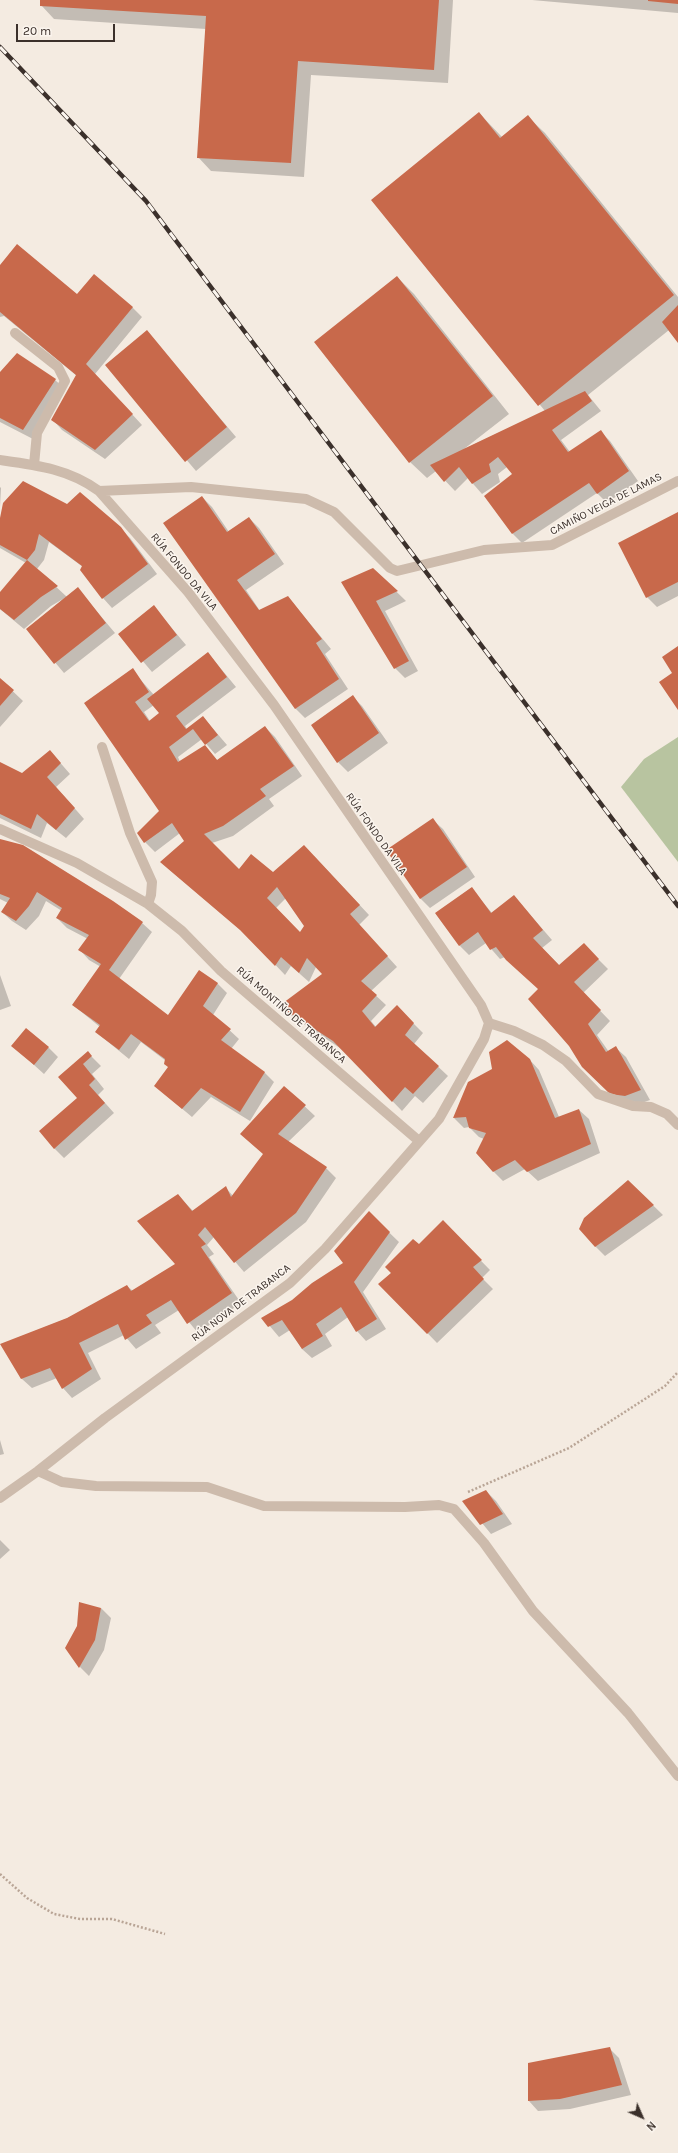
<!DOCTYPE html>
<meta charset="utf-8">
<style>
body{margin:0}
#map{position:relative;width:678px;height:2153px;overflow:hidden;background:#f4ebe1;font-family:Karla,sans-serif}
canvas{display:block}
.north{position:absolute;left:622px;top:2097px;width:40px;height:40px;-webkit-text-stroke:3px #fbf5ee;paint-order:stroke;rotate:135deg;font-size:11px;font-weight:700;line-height:16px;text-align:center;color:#3b302b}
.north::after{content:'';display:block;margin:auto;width:14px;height:18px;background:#3b302b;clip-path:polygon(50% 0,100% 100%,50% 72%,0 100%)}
.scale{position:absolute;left:16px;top:24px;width:99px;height:18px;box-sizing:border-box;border:2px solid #3b302b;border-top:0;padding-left:5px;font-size:12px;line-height:14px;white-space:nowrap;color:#3b302b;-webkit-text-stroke:3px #fbf5ee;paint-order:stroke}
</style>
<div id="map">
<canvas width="678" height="2153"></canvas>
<div class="north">N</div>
<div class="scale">20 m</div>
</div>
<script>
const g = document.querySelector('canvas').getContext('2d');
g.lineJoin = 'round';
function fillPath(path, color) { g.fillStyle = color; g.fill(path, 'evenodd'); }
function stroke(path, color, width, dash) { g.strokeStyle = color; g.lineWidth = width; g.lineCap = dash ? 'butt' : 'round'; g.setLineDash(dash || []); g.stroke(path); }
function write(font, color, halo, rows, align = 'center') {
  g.font = font + ' Karla,sans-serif'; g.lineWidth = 3; g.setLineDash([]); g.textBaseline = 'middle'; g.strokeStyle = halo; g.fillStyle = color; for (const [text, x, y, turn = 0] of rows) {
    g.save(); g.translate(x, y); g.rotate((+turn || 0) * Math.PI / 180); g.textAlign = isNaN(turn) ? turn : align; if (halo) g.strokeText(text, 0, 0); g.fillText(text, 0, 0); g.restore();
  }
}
fillPath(new Path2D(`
 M 678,737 L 678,862 L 621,787 L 644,759 Z`), '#b8c4a0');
fillPath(new Path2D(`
 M 41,0 L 453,0 L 448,83 L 311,75 L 304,177 L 211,171 L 198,157 L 206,29 L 54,19 L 41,5 Z
 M 532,0 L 678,0 L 678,13 Z
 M 479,113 L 502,137 L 528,117 L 545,133 L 678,297 L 678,342 L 669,330 L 588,395 L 601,411 L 561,440 L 570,452 L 600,431 L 610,441 L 638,481 L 607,503 L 597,493 L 522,543 L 513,534 L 513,474 L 507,467 L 498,474 L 500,482 L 482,494 L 468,478 L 455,491 L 436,471 L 427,478 L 410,462 L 397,277 L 414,294 L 509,414 L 464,449 L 545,411 L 372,200 Z
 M 0,266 L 77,296 L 132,307 L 142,317 L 95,374 L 142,425 L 105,459 L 62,430 L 53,420 L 77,376 L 4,316 L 0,317 Z
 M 147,332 L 236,437 L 196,471 L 106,365 Z
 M 0,374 L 55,380 L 65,389 L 33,439 L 0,422 Z
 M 0,487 L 1,488 L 0,507 Z
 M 202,497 L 212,507 L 229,532 L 249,518 L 259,528 L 284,564 L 246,590 L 260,611 L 288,597 L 331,649 L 325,654 L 348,689 L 305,718 L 295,708 L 272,673 Z
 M 68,505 L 120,528 L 130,538 L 157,574 L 112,608 L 103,598 L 83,567 L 49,542 L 44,560 L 37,569 L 67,597 L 78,589 L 115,633 L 64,673 L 27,629 L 63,599 L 51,606 L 24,629 L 0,609 L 0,594 L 26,563 L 0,548 L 0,521 Z
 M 678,513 L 678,596 L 657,607 L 647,597 Z
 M 373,569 L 406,601 L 385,611 L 418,671 L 405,678 L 395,668 L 343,583 Z
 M 154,607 L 186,645 L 152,672 L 120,634 Z
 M 208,653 L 236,687 L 185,726 L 187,729 L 203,717 L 227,745 L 215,754 L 202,739 L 178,757 L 180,762 L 205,746 L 218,761 L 265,727 L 275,737 L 302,776 L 269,799 L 274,806 L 233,836 L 212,843 L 239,870 L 273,874 L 314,856 L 369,915 L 359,925 L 397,967 L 371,991 L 386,1005 L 371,1021 L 376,1027 L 397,1007 L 423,1033 L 414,1044 L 448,1076 L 423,1103 L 415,1096 L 402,1111 L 343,1050 L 290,1015 L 281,1006 L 323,974 L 316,967 L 309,982 L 291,966 L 285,975 L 249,937 L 171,871 L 161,862 L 186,841 L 180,833 L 155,852 L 145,842 L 160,811 L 85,703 L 132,670 L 154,695 ZM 154,705 L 160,714 L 150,721 L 144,712 ZM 286,898 L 305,926 L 300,933 L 276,908 Z
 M 0,679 L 23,701 L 0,727 Z
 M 353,697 L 362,706 L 388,743 L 348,772 L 338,762 Z
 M 50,751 L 70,774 L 56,787 L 84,819 L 66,838 L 47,823 L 41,838 L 0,818 L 0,763 L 22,774 Z
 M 433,820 L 443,829 L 475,877 L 430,908 L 420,898 Z
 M 0,840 L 142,923 L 152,932 L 119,979 L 168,1016 L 217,983 L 227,993 L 213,1015 L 239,1039 L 231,1049 L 265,1073 L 274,1082 L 250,1121 L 211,1097 L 192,1117 L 155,1086 L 169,1067 L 166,1061 L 141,1042 L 129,1059 L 96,1032 L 100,1027 L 73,1005 L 101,967 L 89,960 L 80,950 L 88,939 L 67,928 L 57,918 L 62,911 L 46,901 L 39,916 L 26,930 L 12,921 L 2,912 L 8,903 L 0,899 Z
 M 471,888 L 492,913 L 514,896 L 552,940 L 542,948 L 560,966 L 584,945 L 608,969 L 583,993 L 610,1021 L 597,1035 L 609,1052 L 616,1048 L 626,1057 L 650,1100 L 636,1105 L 621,1103 L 539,989 L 505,957 L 500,959 L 486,943 L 469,955 L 460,946 L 436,914 Z
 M 0,975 L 11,1006 L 0,1010 Z
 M 13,1046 L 49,1048 L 58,1057 L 44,1074 Z
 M 88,1053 L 101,1066 L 92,1074 L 104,1089 L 98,1095 L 114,1113 L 64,1158 L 54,1148 L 78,1098 L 59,1077 Z
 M 529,1059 L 539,1070 L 559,1117 L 579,1110 L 589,1119 L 600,1153 L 538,1181 L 525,1169 L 503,1181 L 494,1172 L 484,1139 L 479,1137 L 469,1127 L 464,1128 L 454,1118 L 469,1083 Z
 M 284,1087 L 315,1116 L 288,1142 L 326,1168 L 336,1178 L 306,1222 L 244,1272 L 214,1237 L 207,1245 L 214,1254 L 209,1257 L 241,1303 L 198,1333 L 179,1310 L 155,1325 L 161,1333 L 136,1349 L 124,1335 L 88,1353 L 101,1379 L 72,1398 L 63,1388 L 57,1378 L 32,1388 L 22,1379 L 2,1344 L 68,1318 L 127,1286 L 133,1291 L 177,1264 L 178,1195 L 193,1211 L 226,1188 L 233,1196 L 264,1155 Z
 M 628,1181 L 663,1215 L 605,1256 L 595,1246 Z
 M 369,1213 L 399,1242 L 363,1292 L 386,1329 L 366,1341 L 357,1331 L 348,1317 L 325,1334 L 332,1346 L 312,1358 L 302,1349 L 290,1330 L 279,1337 L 263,1318 L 293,1301 L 345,1264 Z
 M 443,1222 L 490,1270 L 482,1278 L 493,1289 L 437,1343 L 380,1284 Z
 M 0,1440 L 4,1454 L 0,1455 Z
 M 486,1491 L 496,1501 L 512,1524 L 491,1534 L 464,1501 Z
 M 0,1540 L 10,1550 L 0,1559 Z
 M 101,1608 L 111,1618 L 104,1650 L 89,1676 L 80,1667 L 66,1647 Z
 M 610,2049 L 619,2058 L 631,2095 L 570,2109 L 538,2111 L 529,2101 L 529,2064 Z`), '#0003');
fillPath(new Path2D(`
 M 40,0 L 439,0 L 434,70 L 298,61 L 291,163 L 197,158 L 206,16 L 40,6 Z
 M 648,0 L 678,0 L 678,4 L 648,1 Z
 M 479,112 L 500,138 L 528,115 L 674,295 L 538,406 L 371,200 Z
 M 17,244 L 77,294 L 94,274 L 133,307 L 86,364 L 133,414 L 95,450 L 51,420 L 76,375 L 0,312 L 0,265 Z
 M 397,276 L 493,396 L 409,463 L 314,342 Z
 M 678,305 L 678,343 L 662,322 Z
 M 147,330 L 227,427 L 185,462 L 105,365 Z
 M 17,353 L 56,379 L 23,430 L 0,418 L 0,372 Z
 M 585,391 L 592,401 L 552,430 L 568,452 L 601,430 L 629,471 L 597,494 L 589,483 L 512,534 L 484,496 L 512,474 L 498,457 L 489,464 L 491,472 L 472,484 L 459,467 L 444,482 L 430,465 Z
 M 23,481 L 67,504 L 80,492 L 121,527 L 148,564 L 102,599 L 80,570 L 82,566 L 39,534 L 35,550 L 27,560 L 58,586 L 41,597 L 14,620 L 0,609 L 0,592 L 27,560 L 0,545 L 0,518 L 3,503 Z
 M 202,496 L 227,532 L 249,517 L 275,554 L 237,580 L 259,610 L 288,596 L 322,639 L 316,643 L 339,679 L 295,709 L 163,523 Z
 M 678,512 L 678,582 L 646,598 L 618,543 Z
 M 373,568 L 398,591 L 376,601 L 409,661 L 394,669 L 341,582 Z
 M 78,587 L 106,623 L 54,664 L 26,629 Z
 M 154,605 L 177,635 L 141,663 L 118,634 Z
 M 678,646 L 678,710 L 659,682 L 672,673 L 662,657 Z
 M 208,652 L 227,677 L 176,716 L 186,729 L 203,716 L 218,735 L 205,745 L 193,729 L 169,747 L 178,762 L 205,745 L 217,760 L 265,726 L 294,766 L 260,789 L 266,796 L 223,826 L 204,834 L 239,869 L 251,854 L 273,872 L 304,845 L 360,905 L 350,914 L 388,956 L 361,981 L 377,995 L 362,1011 L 375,1027 L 397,1005 L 414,1023 L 405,1035 L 439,1066 L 413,1094 L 405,1087 L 392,1102 L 333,1041 L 279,1006 L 322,974 L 307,958 L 299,973 L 281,957 L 275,966 L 240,930 L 160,862 L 184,841 L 172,823 L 144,843 L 137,833 L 159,811 L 84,703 L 133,668 L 149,692 L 135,702 L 149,721 L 159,713 L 147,699 ZM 277,887 L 304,926 L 300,932 L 267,898 Z
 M 0,678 L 14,690 L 0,706 Z
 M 353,695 L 379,733 L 337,763 L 311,725 Z
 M 50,750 L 61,763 L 47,777 L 75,808 L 56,830 L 37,814 L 31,829 L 0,814 L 0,762 L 22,773 Z
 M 433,818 L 467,867 L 420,899 L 386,850 Z
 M 0,839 L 23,845 L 113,901 L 143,922 L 109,970 L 168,1015 L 199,970 L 218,983 L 203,1006 L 231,1029 L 221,1040 L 265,1072 L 240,1112 L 201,1088 L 182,1109 L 154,1086 L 168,1067 L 164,1064 L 165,1059 L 131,1034 L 119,1050 L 95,1032 L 100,1025 L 72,1005 L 101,964 L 78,950 L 89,935 L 56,918 L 62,908 L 37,892 L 29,906 L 16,921 L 1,912 L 10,898 L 0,894 Z
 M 472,887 L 491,913 L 514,895 L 543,930 L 533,938 L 559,965 L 584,943 L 599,959 L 574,982 L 601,1010 L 588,1024 L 606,1052 L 616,1046 L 641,1090 L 625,1096 L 610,1094 L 582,1067 L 569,1046 L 528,999 L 538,989 L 506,960 L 496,947 L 490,950 L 478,932 L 459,946 L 435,913 Z
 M 26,1028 L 49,1047 L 34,1065 L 11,1046 Z
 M 507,1040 L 530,1059 L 555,1118 L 579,1109 L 591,1144 L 527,1172 L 515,1160 L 493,1172 L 476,1153 L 486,1133 L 469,1128 L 466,1117 L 453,1118 L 468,1082 L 492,1069 L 489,1052 Z
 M 88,1051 L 92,1056 L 83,1064 L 95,1079 L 89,1085 L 105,1103 L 54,1149 L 39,1131 L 77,1098 L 58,1077 Z
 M 284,1086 L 306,1105 L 278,1134 L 327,1167 L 296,1213 L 234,1263 L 205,1227 L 198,1235 L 206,1244 L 201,1247 L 232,1293 L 187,1324 L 171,1300 L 146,1315 L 152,1323 L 125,1340 L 118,1324 L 79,1343 L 92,1369 L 62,1389 L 50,1368 L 21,1379 L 0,1344 L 67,1318 L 127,1285 L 131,1291 L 175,1264 L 137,1221 L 178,1194 L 192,1211 L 226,1186 L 231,1197 L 263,1154 L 240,1134 Z
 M 628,1180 L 654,1205 L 595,1247 L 579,1229 L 584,1218 Z
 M 369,1211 L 390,1232 L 354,1282 L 377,1319 L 356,1332 L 341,1307 L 316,1324 L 323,1336 L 302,1349 L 282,1320 L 268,1327 L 261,1318 L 292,1300 L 312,1283 L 343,1263 L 334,1251 Z
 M 443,1220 L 482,1260 L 473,1267 L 484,1279 L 427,1334 L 378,1284 L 391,1273 L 385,1267 L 413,1239 L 419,1244 Z
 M 486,1490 L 503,1514 L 480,1525 L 462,1501 Z
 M 79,1602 L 101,1608 L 95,1640 L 79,1668 L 65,1648 L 77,1626 Z
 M 610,2047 L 622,2085 L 560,2099 L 528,2101 L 528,2063 Z`), '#c8694b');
stroke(new Path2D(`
 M 468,1492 L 569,1448 L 665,1386 L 678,1372
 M 0,1874 L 27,1898 L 54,1914 L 80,1919 L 112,1919 L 165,1934`), '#b9a596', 2.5, [2, 2]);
stroke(new Path2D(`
 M 15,333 L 58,367 L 65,381 L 37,433 L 34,465
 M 0,460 C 36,465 69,469 99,491 L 188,592 L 274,705 L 481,1005 L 489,1023
 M 99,491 L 191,487 L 306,499 L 334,512 L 390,568 L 397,571 L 484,550 L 552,545 L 678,481
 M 102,747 L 130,833 L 152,882 L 151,895 L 148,904
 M 0,829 L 77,863 L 148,904 L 182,931 L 221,971 L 419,1141
 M 489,1023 L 514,1031 L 543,1045 L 566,1061 L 598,1094 L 633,1106 L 651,1107 L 667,1114 L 678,1125
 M 38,1471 L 62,1482 L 96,1486 L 207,1487 L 264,1506 L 405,1507 L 439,1505 L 454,1509 L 484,1543 L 533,1611 L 628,1713 L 678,1776
 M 0,1498 L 38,1471 L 105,1418 L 290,1283 L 325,1249 L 439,1119 L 484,1039 L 489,1023`), '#cdbbac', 10);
const rail = new Path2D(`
 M 0,47 L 146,201 L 678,906`);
stroke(rail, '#3b302b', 4.5);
stroke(rail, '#fbf5ee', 3, [9]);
write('11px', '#3b302b', '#fbf5ee', [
 ["CAMIÑO VEIGA DE LAMAS",606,504,-27],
 ["RÚA FONDO DA VILA",184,572,50],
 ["RÚA FONDO DA VILA",376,834,55],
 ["RÚA MONTIÑO DE TRABANCA",291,1015,41],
 ["RÚA NOVA DE TRABANCA",241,1303,-37]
]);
</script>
